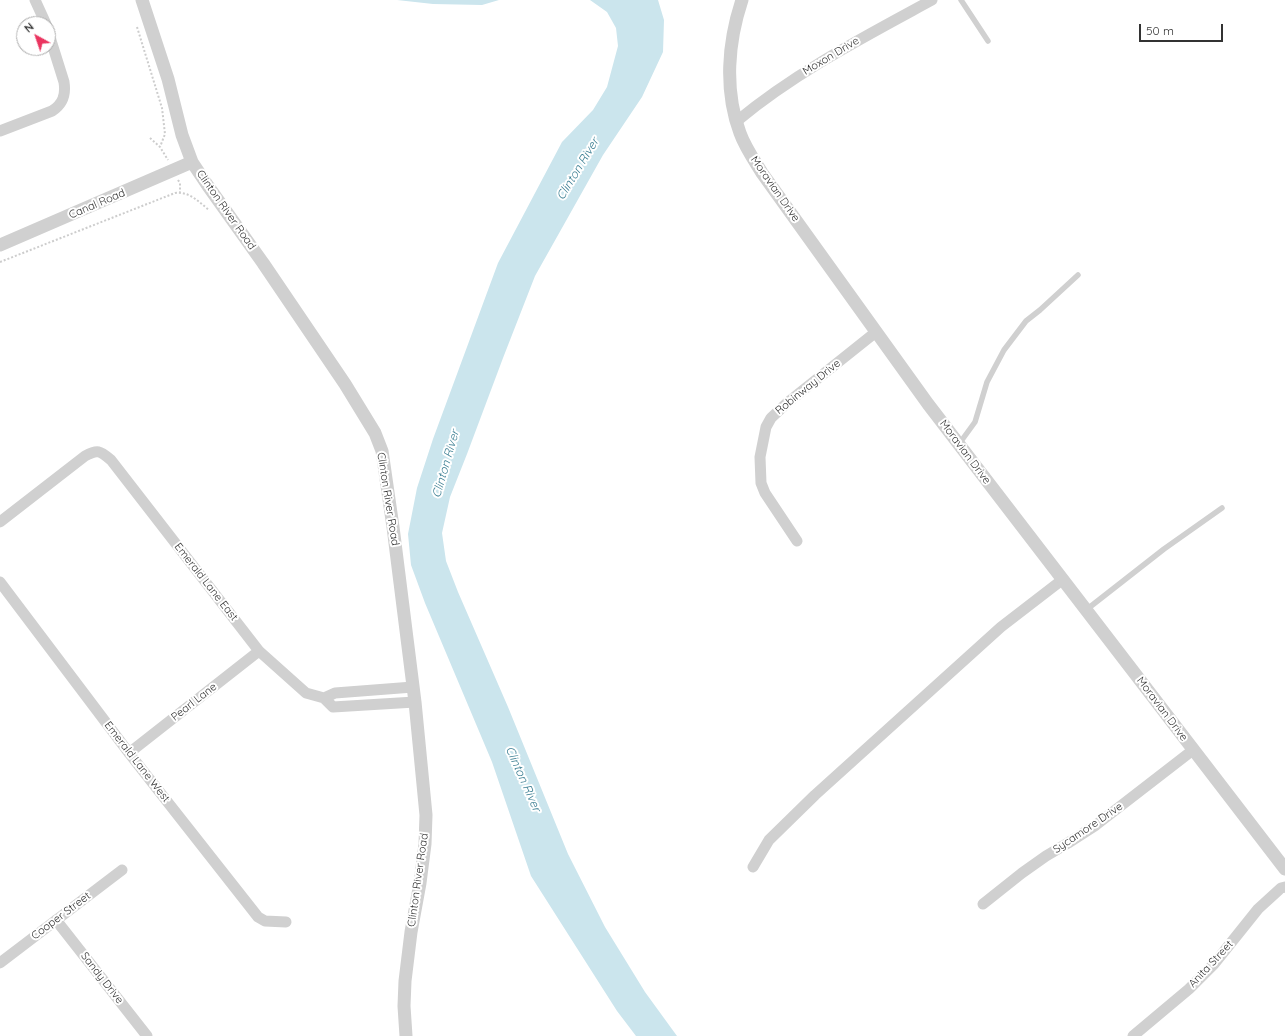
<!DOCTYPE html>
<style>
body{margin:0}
#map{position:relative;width:1285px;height:1036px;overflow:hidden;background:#fff;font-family:Quicksand,sans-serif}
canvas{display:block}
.north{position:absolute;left:16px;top:16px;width:40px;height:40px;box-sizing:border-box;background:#fff;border:1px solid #adadad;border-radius:50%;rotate:320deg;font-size:11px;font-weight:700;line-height:16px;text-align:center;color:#333}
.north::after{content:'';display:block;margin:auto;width:14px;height:18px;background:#ea3560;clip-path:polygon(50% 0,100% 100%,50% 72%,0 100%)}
.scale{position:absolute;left:1139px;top:24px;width:84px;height:18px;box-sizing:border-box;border:2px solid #333;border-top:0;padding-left:5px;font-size:12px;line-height:14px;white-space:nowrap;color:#333;-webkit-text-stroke:3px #fff;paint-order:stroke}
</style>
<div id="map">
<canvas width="1285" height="1036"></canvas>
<div class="north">N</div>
<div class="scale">50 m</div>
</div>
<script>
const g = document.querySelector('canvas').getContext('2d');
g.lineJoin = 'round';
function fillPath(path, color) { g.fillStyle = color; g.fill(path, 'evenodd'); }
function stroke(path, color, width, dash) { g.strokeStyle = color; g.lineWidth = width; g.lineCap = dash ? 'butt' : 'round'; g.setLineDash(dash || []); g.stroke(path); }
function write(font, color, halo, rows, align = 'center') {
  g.font = font + ' Quicksand,sans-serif'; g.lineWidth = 4; g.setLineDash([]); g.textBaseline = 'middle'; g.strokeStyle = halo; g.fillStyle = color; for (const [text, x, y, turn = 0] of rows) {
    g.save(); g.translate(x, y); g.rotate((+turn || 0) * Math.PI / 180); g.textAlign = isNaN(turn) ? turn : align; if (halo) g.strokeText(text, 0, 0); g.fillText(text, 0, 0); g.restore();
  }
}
fillPath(new Path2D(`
 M 397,0 L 499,0 L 482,5 L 433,4 Z
 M 590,0 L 658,0 L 664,20 L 663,52 L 642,97 L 603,155 L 535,276 L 503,358 L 467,454 L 450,497 L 442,533 L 446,561 L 458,592 L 508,707 L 568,854 L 605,927 L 645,992 L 677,1036 L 636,1036 L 617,1011 L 531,876 L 492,762 L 425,603 L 411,565 L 408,534 L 417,488 L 433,439 L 498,263 L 562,142 L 593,110 L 607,87 L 618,46 L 616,28 L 607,12 Z`), '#cbe5ed');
stroke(new Path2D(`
 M 137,27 L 162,108 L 165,134 L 160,147
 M 150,138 L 160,147 L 168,160
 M 178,180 L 180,183 L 180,192
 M 0,262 L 175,193 C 189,191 199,202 209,210`), '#cdcdcd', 2, [2, 2]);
stroke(new Path2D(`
 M 961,0 L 988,41
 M 959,444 L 975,422 L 987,382 L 1004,350 L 1026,321 L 1040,310 L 1078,275
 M 1086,610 L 1164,549 L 1222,508`), '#d0d0d0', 5.5);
stroke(new Path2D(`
 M 35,0 L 46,24
 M 737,121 C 796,72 864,37 932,0
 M 0,131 L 52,111 C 63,104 66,95 64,82 L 48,31
 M 0,522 L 85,456 C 98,449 100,451 111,460 L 259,651 L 306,693 L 324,698
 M 797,541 L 765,493 L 761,483 L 760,457 L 766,427 L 771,418 L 787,403 L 876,332
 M 0,582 L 129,753 L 258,917 L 265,921 L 286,922
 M 413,687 L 335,693 L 324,698 L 333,707 L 415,702
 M 129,753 L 259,651
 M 753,867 L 769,840 L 815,795 L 1001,627 L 1062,580
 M 983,904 L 1022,873 L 1046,856 L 1068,843 L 1096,825 L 1193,750
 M 56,920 L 147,1036
 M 0,963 L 122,870
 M 1133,1036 L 1189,989 L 1214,964 L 1258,909 L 1281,888 L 1285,887`), '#d0d0d0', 11);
stroke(new Path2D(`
 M 142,0 L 168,79 L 182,135 L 192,162 L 208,186 L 263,263 L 345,384 L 375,433 L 382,451 L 393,527 L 415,702 L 426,815 L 425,844 L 420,883 L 411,932 L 405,981 L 404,1006 L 406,1036
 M 742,0 C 728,42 724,90 740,133 C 745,147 754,160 762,173 L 928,404 L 1285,869
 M 0,245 L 192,162`), '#d0d0d0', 13);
write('11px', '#333', '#fff', [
 ["Moxon Drive",831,56,-31],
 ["Moravian Drive",775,189,55],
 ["Canal Road",97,204,-23],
 ["Clinton River Road",226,210,55],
 ["Robinway Drive",808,387,-39],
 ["Moravian Drive",965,452,53],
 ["Clinton River Road",388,499,81],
 ["Emerald Lane East",206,582,52],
 ["Pearl Lane",194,702,-38],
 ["Moravian Drive",1162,709,53],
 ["Emerald Lane West",137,762,52],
 ["Sycamore Drive",1088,828,-34],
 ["Clinton River Road",418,880,-82],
 ["Cooper Street",61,916,-37],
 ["Anita Street",1211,964,-47],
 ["Sandy Drive",102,978,52]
]);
write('italic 12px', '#3b7e92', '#fff', [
 ["Clinton River",578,169,-59],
 ["Clinton River",446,464,-74],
 ["Clinton River",523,779,66]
]);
</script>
